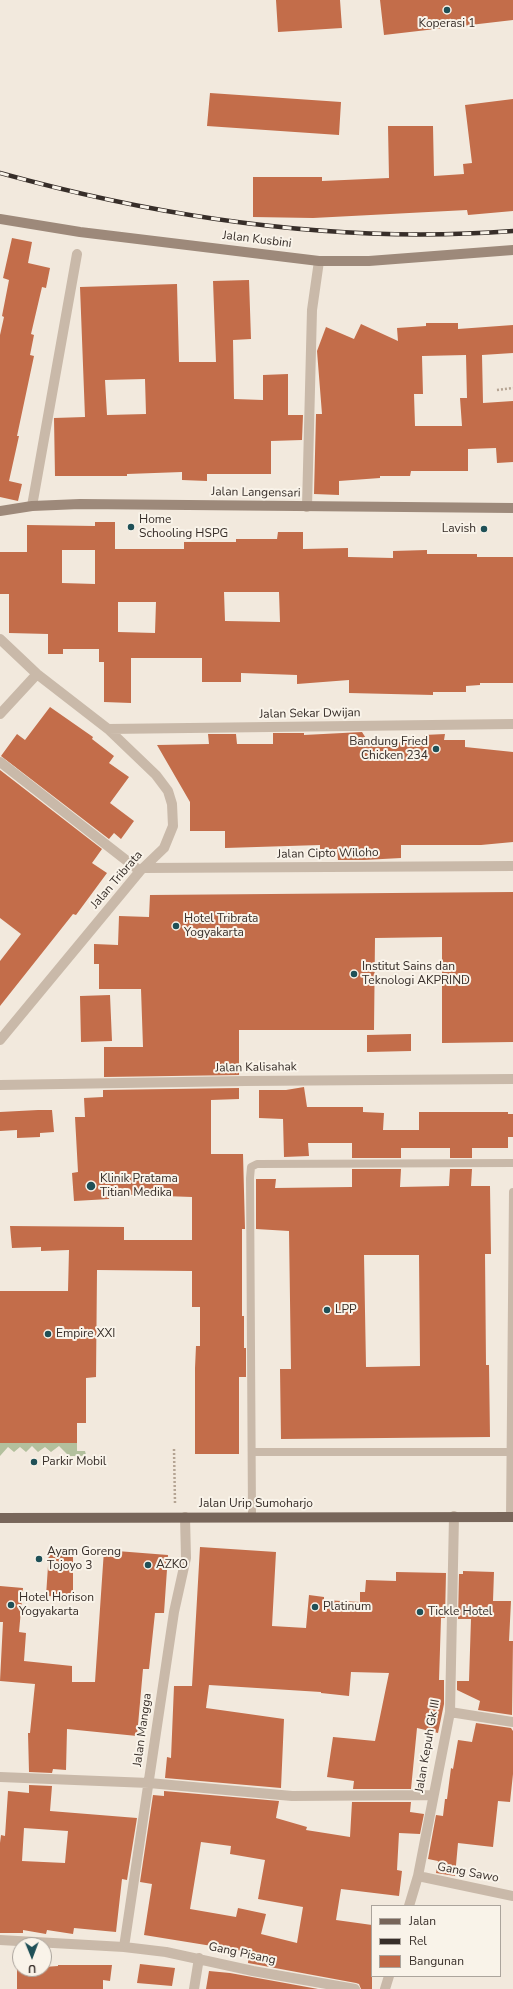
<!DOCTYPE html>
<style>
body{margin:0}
#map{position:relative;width:513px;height:1989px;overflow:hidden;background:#f2e9dd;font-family:"Nunito Sans",sans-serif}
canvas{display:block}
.legend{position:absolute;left:371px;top:1905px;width:130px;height:72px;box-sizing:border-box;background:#f9f3e9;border:1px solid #aba49c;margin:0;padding:5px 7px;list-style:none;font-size:12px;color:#372e29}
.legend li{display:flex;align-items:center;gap:8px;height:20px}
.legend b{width:20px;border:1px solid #aba49c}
.north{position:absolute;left:12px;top:1937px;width:40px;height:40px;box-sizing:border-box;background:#f9f3e9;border:1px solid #aba49c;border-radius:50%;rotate:179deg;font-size:11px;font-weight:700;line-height:16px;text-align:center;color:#372e29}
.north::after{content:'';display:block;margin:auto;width:14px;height:18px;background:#1f5057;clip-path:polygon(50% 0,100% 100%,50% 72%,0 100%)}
</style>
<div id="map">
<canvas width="513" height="1989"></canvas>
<ul class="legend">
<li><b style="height:5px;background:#78665a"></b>Jalan</li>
<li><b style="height:5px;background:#372e29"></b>Rel</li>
<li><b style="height:11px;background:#c36d4a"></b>Bangunan</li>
</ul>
<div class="north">U</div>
</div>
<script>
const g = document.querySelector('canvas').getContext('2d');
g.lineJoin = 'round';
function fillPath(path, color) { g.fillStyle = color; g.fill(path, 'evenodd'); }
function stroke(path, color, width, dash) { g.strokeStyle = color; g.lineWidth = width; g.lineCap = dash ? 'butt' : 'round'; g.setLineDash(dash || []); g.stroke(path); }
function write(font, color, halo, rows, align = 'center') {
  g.font = font + ' "Nunito Sans",sans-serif'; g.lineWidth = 4; g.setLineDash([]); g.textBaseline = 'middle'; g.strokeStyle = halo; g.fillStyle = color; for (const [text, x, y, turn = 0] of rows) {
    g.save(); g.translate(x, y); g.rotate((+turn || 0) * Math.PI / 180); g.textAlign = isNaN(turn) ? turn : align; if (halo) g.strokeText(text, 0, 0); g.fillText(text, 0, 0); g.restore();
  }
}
fillPath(new Path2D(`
 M 0,1443 L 77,1443 L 77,1451 L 85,1451 L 86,1455 L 85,1456 L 69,1456 L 59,1446 L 51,1452 L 45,1447 L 38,1452 L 32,1446 L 26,1452 L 20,1447 L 14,1452 L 8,1447 L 0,1456 Z`), '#b3c09d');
fillPath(new Path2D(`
 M 276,0 L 340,0 L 342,28 L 278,32 Z
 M 380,0 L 513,0 L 513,20 L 384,35 Z
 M 210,93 L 341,102 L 339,135 L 207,126 Z
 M 513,99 L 513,211 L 468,215 L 467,210 L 313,218 L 253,217 L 253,177 L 322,177 L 322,181 L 389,178 L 388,126 L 433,126 L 434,176 L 464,174 L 463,164 L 472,163 L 465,105 Z
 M 12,238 L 32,242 L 28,263 L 50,268 L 46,288 L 42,287 L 31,334 L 34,335 L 30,355 L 34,356 L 17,436 L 19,436 L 9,481 L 22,484 L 18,501 L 0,497 L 0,335 L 4,317 L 2,316 L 9,280 L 3,278 Z
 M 249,280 L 251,339 L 233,340 L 234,399 L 263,400 L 263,375 L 288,374 L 288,415 L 303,415 L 302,440 L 271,441 L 271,474 L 207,474 L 207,481 L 182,480 L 182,472 L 127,474 L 127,476 L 55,476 L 54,418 L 85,417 L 80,287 L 177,284 L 179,362 L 216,362 L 213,281 ZM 145,379 L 146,414 L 107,415 L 105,380 Z
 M 426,323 L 458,323 L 458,329 L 513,325 L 513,353 L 482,355 L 483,403 L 513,401 L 513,462 L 497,463 L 496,448 L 468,449 L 468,471 L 411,471 L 410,476 L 380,476 L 380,478 L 339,481 L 339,495 L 314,494 L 316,414 L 322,414 L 317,351 L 326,327 L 354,339 L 361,324 L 398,341 L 397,328 L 426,326 ZM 466,355 L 467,398 L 460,398 L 462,426 L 415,426 L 414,394 L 423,394 L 422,356 Z
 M 95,522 L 115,522 L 115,549 L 184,549 L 184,542 L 236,542 L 236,539 L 277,539 L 278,532 L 303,532 L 303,549 L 348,548 L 348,557 L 393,558 L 393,551 L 427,550 L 427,554 L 477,554 L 477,557 L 513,557 L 513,683 L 480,683 L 480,685 L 466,686 L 466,692 L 433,692 L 433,695 L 349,693 L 349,680 L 297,684 L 297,675 L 241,673 L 241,682 L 202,682 L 202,658 L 131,658 L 131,703 L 104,702 L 104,662 L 99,662 L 99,649 L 63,649 L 63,654 L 48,654 L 48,634 L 9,633 L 9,594 L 0,594 L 0,552 L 27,552 L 27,525 L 95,526 ZM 62,550 L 95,550 L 95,584 L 62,583 ZM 224,592 L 279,592 L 280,622 L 225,621 ZM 118,602 L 156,602 L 155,633 L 118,632 Z
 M 50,707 L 93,737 L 92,739 L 114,756 L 109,763 L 129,777 L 110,803 L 134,821 L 121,839 L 114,833 L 109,839 L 1,756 L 17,734 L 25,740 Z
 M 362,732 L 369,743 L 426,742 L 424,735 L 445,734 L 444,740 L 465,740 L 465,747 L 513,752 L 513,842 L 481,845 L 401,845 L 401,858 L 364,860 L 338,860 L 337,849 L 320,849 L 320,845 L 225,848 L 225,831 L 190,831 L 190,802 L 157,745 L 209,744 L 208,734 L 236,734 L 237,744 L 273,744 L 273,733 L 304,733 L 304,735 Z
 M 0,770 L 102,849 L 92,863 L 107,873 L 76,915 L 73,914 L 0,1006 L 0,961 L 21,934 L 0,918 Z
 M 513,892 L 513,1042 L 442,1043 L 442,937 L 375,938 L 374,1030 L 239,1030 L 239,1075 L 104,1077 L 104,1047 L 143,1047 L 141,989 L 99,989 L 99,964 L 94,964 L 94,944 L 118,945 L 119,916 L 149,917 L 150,895 Z
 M 110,995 L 112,1041 L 81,1042 L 80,996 Z
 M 411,1034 L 411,1051 L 367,1052 L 367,1035 Z
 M 304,1087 L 307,1107 L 363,1107 L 363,1112 L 384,1113 L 383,1130 L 419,1130 L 419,1112 L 508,1112 L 508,1114 L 513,1114 L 513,1137 L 508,1137 L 508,1148 L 472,1148 L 472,1158 L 450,1158 L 450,1148 L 401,1148 L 401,1158 L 352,1158 L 352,1143 L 308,1143 L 309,1156 L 284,1157 L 283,1119 L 259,1118 L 259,1090 L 286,1090 Z
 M 239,1088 L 239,1099 L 211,1100 L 211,1154 L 243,1154 L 245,1229 L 242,1229 L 242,1316 L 244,1316 L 244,1348 L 246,1348 L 246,1377 L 239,1377 L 239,1454 L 195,1454 L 195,1368 L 196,1346 L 200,1346 L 200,1307 L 192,1307 L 192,1271 L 97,1270 L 96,1377 L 86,1378 L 86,1423 L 77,1423 L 77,1443 L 0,1443 L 0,1291 L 68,1291 L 69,1250 L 41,1251 L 41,1247 L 12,1248 L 10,1226 L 124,1227 L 124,1240 L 192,1240 L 192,1197 L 109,1194 L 109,1199 L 74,1201 L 72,1173 L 78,1172 L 75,1117 L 85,1117 L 84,1098 L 103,1097 L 103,1090 Z
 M 38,1110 L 52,1110 L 54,1132 L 40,1133 L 40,1137 L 17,1138 L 17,1130 L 0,1131 L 0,1112 Z
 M 352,1169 L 401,1169 L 400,1187 L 449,1186 L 450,1169 L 472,1169 L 471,1186 L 490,1186 L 491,1254 L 485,1254 L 486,1365 L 489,1365 L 490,1437 L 281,1439 L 280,1369 L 291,1369 L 289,1231 L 256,1229 L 256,1179 L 276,1179 L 275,1188 L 352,1187 ZM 364,1255 L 419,1255 L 420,1366 L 366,1367 Z
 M 200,1547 L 276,1552 L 272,1626 L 306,1628 L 309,1595 L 324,1597 L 324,1600 L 360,1602 L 360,1592 L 365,1592 L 366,1580 L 396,1581 L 396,1572 L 446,1573 L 445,1618 L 441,1618 L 439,1680 L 444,1680 L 444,1704 L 438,1733 L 417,1728 L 411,1789 L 353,1789 L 354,1781 L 327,1777 L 333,1737 L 375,1741 L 389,1673 L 351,1672 L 349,1696 L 321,1693 L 321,1692 L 209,1685 L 206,1708 L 284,1719 L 281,1788 L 165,1778 L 167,1757 L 171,1758 L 174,1686 L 192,1686 Z
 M 104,1550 L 168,1555 L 164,1613 L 155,1613 L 149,1669 L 143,1669 L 137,1736 L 67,1729 L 66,1770 L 53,1769 L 52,1773 L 29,1772 L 28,1733 L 30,1733 L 35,1684 L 0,1681 L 3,1622 L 0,1622 L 0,1586 L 23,1588 L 19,1632 L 26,1633 L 24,1661 L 72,1666 L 72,1682 L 95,1682 Z
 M 49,1551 L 73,1551 L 73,1597 L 46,1596 Z
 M 463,1571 L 494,1572 L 493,1601 L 511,1601 L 509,1641 L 513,1641 L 512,1715 L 478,1710 L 480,1701 L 457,1690 L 457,1681 L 469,1681 L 471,1619 L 458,1619 L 459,1574 L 463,1574 Z
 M 476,1723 L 511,1728 L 513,1731 L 513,1774 L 510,1802 L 498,1801 L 493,1847 L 458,1843 L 455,1876 L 436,1873 L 438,1861 L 428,1859 L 436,1815 L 443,1816 L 445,1799 L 447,1799 L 451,1768 L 453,1769 L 458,1740 L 472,1742 Z
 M 29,1785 L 52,1786 L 50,1811 L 137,1818 L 127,1880 L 122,1879 L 116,1932 L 74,1928 L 73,1934 L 47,1930 L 46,1934 L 23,1930 L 23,1933 L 0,1933 L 0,1843 L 1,1835 L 5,1836 L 8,1791 L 29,1793 ZM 24,1828 L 68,1831 L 65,1863 L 22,1861 Z
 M 164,1791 L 279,1801 L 276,1818 L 307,1827 L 306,1830 L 350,1837 L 352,1802 L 411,1802 L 410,1812 L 424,1814 L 420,1834 L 399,1833 L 397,1870 L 402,1871 L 399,1896 L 341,1889 L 336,1920 L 372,1925 L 372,1989 L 361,1989 L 359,1984 L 356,1983 L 248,1963 L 249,1952 L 144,1935 L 152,1884 L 140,1882 L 153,1795 L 164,1796 ZM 201,1842 L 231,1846 L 230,1854 L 265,1860 L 258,1899 L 303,1907 L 297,1943 L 261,1934 L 266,1914 L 238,1908 L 236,1917 L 190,1909 Z
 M 140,1964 L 175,1968 L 172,1986 L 137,1983 Z
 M 58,1965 L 112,1965 L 110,1981 L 103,1980 L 103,1989 L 17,1989 L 17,1967 L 20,1967 L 20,1969 L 44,1969 L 44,1967 L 58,1966 Z
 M 209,1971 L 230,1973 L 318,1989 L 206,1989 Z`), '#c36d4a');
stroke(new Path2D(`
 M 497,390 L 513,388
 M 174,1449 L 175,1503`), '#b5a493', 2.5, [2, 2]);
stroke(new Path2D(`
 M 252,1452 L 510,1452
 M 252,1517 L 250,1178 L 251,1167 L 257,1164 L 513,1163
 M 510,1517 L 513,1192`), '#c9b9a9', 8);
stroke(new Path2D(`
 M 32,506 L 77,254
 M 307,507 L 312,310 L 319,261
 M 0,639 L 37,674 L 108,729 L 156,775 L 168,791 L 172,804 L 173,826 L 164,848 L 140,871 L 0,1040
 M 0,714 L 37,674
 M 108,729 L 513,724
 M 0,762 L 140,871
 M 143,868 L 513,866
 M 0,1085 L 245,1081 L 513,1079
 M 450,1712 L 513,1722
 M 0,1777 L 149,1783 L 292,1796 L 433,1795
 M 418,1876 L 513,1896
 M 409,1906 L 418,1876 L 450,1712 L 454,1516
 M 0,1940 L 124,1947 L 166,1952 L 253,1971 L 355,1989
 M 124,1947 L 174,1612 L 186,1558 L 185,1517
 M 194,1989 L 199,1958
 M 385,1989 L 389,1976`), '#c9b9a9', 10);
stroke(new Path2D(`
 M 0,219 L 80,232 L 319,261 L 369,261 L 513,250
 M 0,511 L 32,506 L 80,504 L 513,508`), '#9d897a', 10);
stroke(new Path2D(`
 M 0,1518 L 513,1517`), '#78665a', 10);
const rail = new Path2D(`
 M 0,173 C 166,219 341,244 513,231`);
stroke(rail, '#372e29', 4.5);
stroke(rail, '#f9f3e9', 3, [9]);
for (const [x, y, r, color] of [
 [447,10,4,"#1f5057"],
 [131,527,4,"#1f5057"],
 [484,529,4,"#1f5057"],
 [436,749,4,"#1f5057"],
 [176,926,4,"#1f5057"],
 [354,974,4,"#1f5057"],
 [91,1186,5,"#1f5057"],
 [327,1310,4,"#1f5057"],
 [48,1334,4,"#1f5057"],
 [34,1462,4,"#1f5057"],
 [39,1559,4,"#1f5057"],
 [148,1565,4,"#1f5057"],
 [11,1605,4,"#1f5057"],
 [315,1607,4,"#1f5057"],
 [420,1612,4,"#1f5057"]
]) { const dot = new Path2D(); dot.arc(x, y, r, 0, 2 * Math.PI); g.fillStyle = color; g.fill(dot); stroke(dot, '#f9f3e9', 1.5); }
write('12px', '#372e29', '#f9f3e9', [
 ["Koperasi 1",447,24,"center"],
 ["Home",139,520],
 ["Schooling HSPG",139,534],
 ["Lavish",476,529,"right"],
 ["Bandung Fried",428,742,"right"],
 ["Chicken 234",428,756,"right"],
 ["Hotel Tribrata",184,919],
 ["Yogyakarta",184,933],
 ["Institut Sains dan",362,967],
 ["Teknologi AKPRIND",362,981],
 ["Klinik Pratama",100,1179],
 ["Titian Medika",100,1193],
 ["LPP",335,1310],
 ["Empire XXI",56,1334],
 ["Parkir Mobil",42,1462],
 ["Ayam Goreng",47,1552],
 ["Tojoyo 3",47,1566],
 ["AZKO",156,1565],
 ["Hotel Horison",19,1598],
 ["Yogyakarta",19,1612],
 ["Platinum",323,1607],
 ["Tickle Hotel",428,1612]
], 'left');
write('12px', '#372e29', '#f9f3e9', [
 ["Jalan Kusbini",257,240,7],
 ["Jalan Langensari",256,493,1],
 ["Jalan Sekar Dwijan",310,714,-1],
 ["Jalan Cipto Wiloho",328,854,-1],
 ["Jalan Tribrata",117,880,-49],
 ["Jalan Kalisahak",256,1068,-1],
 ["Jalan Urip Sumoharjo",256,1504],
 ["Jalan Mangga",143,1730,-82],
 ["Jalan Kepuh Gk III",428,1746,-80],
 ["Gang Sawo",468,1873,11],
 ["Gang Pisang",242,1954,12]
]);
</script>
